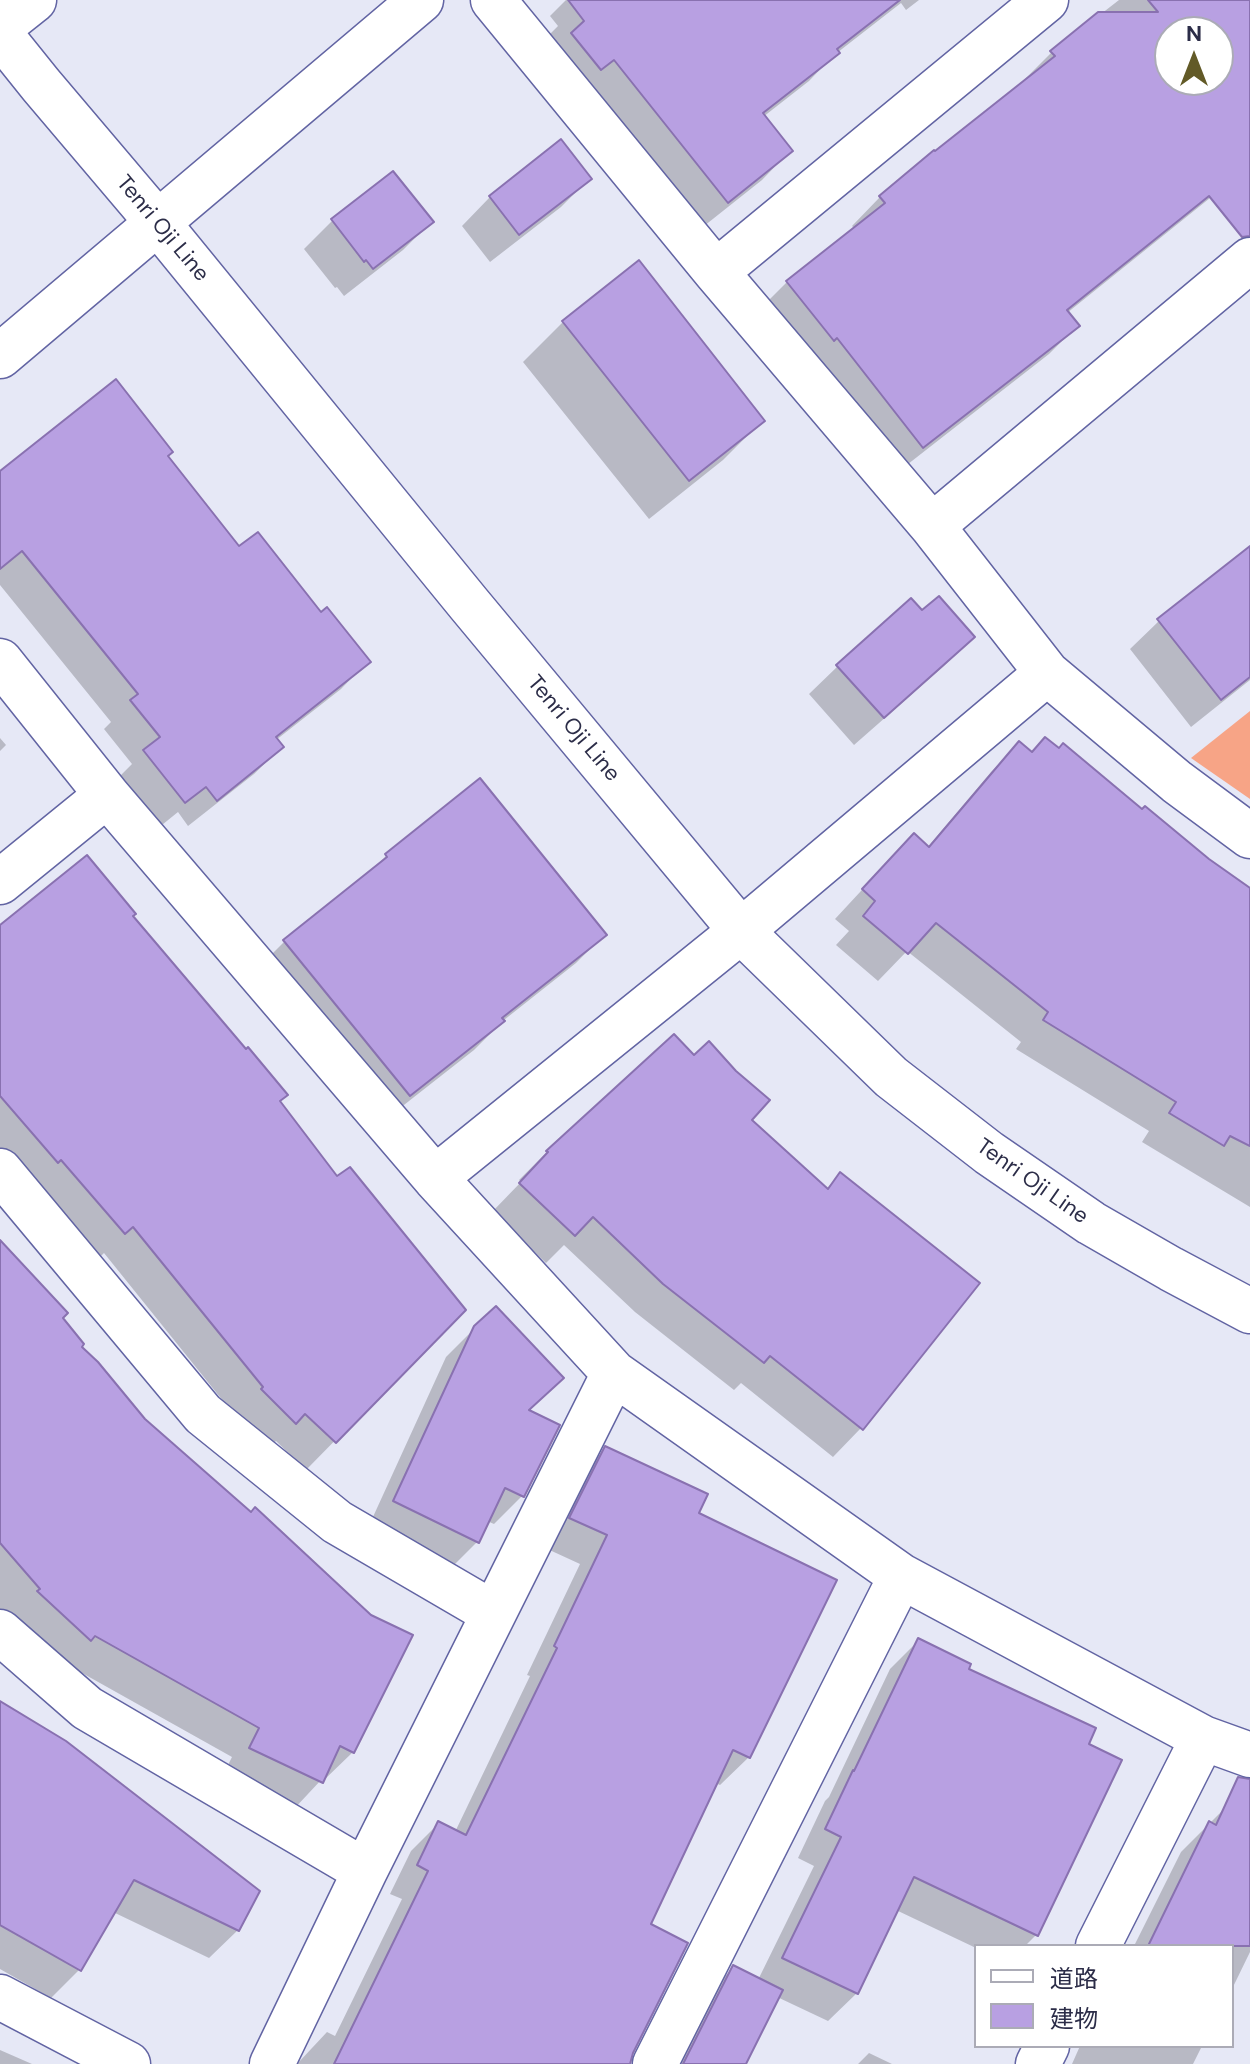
<!DOCTYPE html>
<meta charset="utf-8">
<style>
body{margin:0}
#map{position:relative;width:1250px;height:2064px;overflow:hidden;background:#e6e8f6;font-family:"DM Sans","Noto Sans JP",sans-serif}
canvas{display:block}
.legend{position:absolute;left:974px;top:1944px;width:260px;height:104px;box-sizing:border-box;background:#fff;border:2px solid #ababb6;margin:0;padding:10px 14px;list-style:none;font-size:24px;color:#2c2d48}
.legend li{display:flex;align-items:center;gap:16px;height:40px}
.legend b{width:40px;border:2px solid #ababb6}
.north{position:absolute;left:1154px;top:16px;width:80px;height:80px;box-sizing:border-box;background:#fff;border:2px solid #ababb6;border-radius:50%;rotate:0deg;font-size:22px;font-weight:700;line-height:32px;text-align:center;color:#2c2d48}
.north::after{content:'';display:block;margin:auto;width:28px;height:36px;background:#625a27;clip-path:polygon(50% 0,100% 100%,50% 72%,0 100%)}
</style>
<div id="map">
<canvas width="1250" height="2064"></canvas>
<ul class="legend">
<li><b style="height:10px;background:#fff"></b>道路</li>
<li><b style="height:22px;background:#b8a0e2"></b>建物</li>
</ul>
<div class="north">N</div>
</div>
<script>
const g = document.querySelector('canvas').getContext('2d');
g.lineJoin = 'round';
function fillPath(path, color) { g.fillStyle = color; g.fill(path, 'evenodd'); }
function stroke(path, color, width, dash) { g.strokeStyle = color; g.lineWidth = width; g.lineCap = dash ? 'butt' : 'round'; g.setLineDash(dash || []); g.stroke(path); }
function write(font, color, halo, rows, align = 'center') {
  g.font = font + ' "DM Sans",sans-serif'; g.lineWidth = 6; g.setLineDash([]); g.textBaseline = 'middle'; g.strokeStyle = halo; g.fillStyle = color; for (const [text, x, y, turn = 0] of rows) {
    g.save(); g.translate(x, y); g.rotate((+turn || 0) * Math.PI / 180); g.textAlign = isNaN(turn) ? turn : align; if (halo) g.strokeText(text, 0, 0); g.fillText(text, 0, 0); g.restore();
  }
}
fillPath(new Path2D(`
 M 1250,711 L 1250,799 L 1191,758 Z`), '#f7a486');
fillPath(new Path2D(`
 M 566,0 L 919,0 L 906,10 L 901,3 L 833,56 L 809,81 L 763,117 L 790,151 L 762,180 L 699,230 L 547,37 L 558,26 L 550,16 Z
 M 1119,0 L 1250,0 L 1250,145 L 1238,169 L 1210,198 L 1067,313 L 1077,326 L 1049,354 L 894,475 L 759,310 L 787,282 L 855,229 L 852,226 L 880,197 L 934,152 L 1025,82 L 1024,80 L 1052,52 ZM 1170,32 L 1218,32 L 1218,80 L 1170,80 Z
 M 561,142 L 589,179 L 561,207 L 490,262 L 462,226 L 490,197 Z
 M 332,221 L 431,222 L 403,250 L 344,296 L 337,287 L 335,288 L 304,249 Z
 M 563,322 L 763,420 L 723,460 L 649,519 L 523,362 Z
 M 166,457 L 239,549 L 321,615 L 368,661 L 341,689 L 276,740 L 282,747 L 254,774 L 188,826 L 178,812 L 157,829 L 117,779 L 132,764 L 104,729 L 111,722 L 0,585 L 0,474 Z
 M 1250,549 L 1250,680 L 1191,727 L 1130,649 L 1159,621 Z
 M 922,613 L 973,637 L 944,666 L 854,745 L 809,694 L 838,666 Z
 M 0,738 L 6,745 L 0,751 Z
 M 1019,744 L 1031,754 L 1142,812 L 1250,890 L 1250,1207 L 1142,1142 L 1149,1131 L 1016,1049 L 1021,1042 L 907,951 L 878,981 L 836,945 L 849,931 L 835,919 L 886,864 L 927,848 L 991,772 Z
 M 386,856 L 604,935 L 576,963 L 504,1020 L 474,1050 L 381,1123 L 256,970 L 285,941 L 363,879 Z
 M 131,916 L 278,1102 L 337,1179 L 463,1310 L 306,1470 L 276,1441 L 266,1450 L 236,1417 L 104,1253 L 96,1261 L 0,1182 L 0,932 Z
 M 674,1036 L 749,1120 L 826,1189 L 840,1175 L 861,1428 L 833,1457 L 741,1383 L 734,1390 L 635,1312 L 564,1245 L 546,1263 L 492,1212 L 521,1182 L 519,1180 L 547,1152 Z
 M 0,1243 L 61,1318 L 353,1752 L 324,1780 L 322,1779 L 293,1810 L 222,1777 L 232,1757 L 66,1664 L 61,1668 L 0,1610 Z
 M 475,1328 L 527,1411 L 522,1496 L 494,1524 L 487,1521 L 478,1541 L 449,1570 L 367,1530 L 446,1357 Z
 M 606,1448 L 696,1514 L 749,1757 L 720,1785 L 715,1783 L 648,1925 L 628,2064 L 297,2064 L 327,2032 L 335,2036 L 402,1899 L 390,1894 L 411,1851 L 439,1823 L 455,1832 L 530,1676 L 527,1675 L 580,1564 L 543,1547 L 578,1477 Z
 M 918,1641 L 1086,1745 L 1036,1935 L 1025,1946 L 976,1946 L 976,1948 L 896,1910 L 857,1993 L 828,2021 L 775,1996 L 742,2064 L 671,2064 L 705,1996 L 733,1968 L 758,1980 L 814,1866 L 798,1858 L 825,1801 L 829,1797 L 890,1669 Z
 M 0,1726 L 238,1930 L 209,1958 L 113,1912 L 79,1970 L 51,1998 L 0,1969 Z
 M 1225,1808 L 1250,1820 L 1250,1952 L 1232,1989 L 1232,1946 L 1134,1946 L 1181,1852 Z
 M 1080,2046 L 1202,2046 L 1193,2064 L 1072,2064 Z
 M 0,2050 L 32,2064 L 0,2064 Z
 M 869,2053 L 892,2064 L 858,2064 Z`), '#0003');
const building = new Path2D(`
 M 568,0 L 900,0 L 837,49 L 840,53 L 763,113 L 793,151 L 728,203 L 614,60 L 601,70 L 571,33 L 584,21 Z
 M 1148,0 L 1250,0 L 1250,236 L 1242,237 L 1209,196 L 1067,310 L 1080,326 L 923,448 L 837,338 L 834,341 L 786,281 L 885,203 L 879,196 L 934,150 L 935,151 L 1055,56 L 1050,51 L 1098,12 L 1158,12 ZM 1170,32 L 1218,32 L 1218,80 L 1170,80 Z
 M 561,139 L 592,179 L 519,235 L 489,196 Z
 M 393,171 L 434,222 L 373,269 L 366,260 L 364,262 L 331,219 Z
 M 639,260 L 765,421 L 689,481 L 562,321 Z
 M 116,379 L 173,452 L 168,456 L 239,546 L 258,532 L 321,612 L 327,607 L 371,662 L 276,737 L 284,747 L 217,801 L 206,787 L 185,803 L 143,750 L 160,737 L 130,700 L 138,694 L 22,551 L 0,569 L 0,471 Z
 M 1250,546 L 1250,677 L 1221,700 L 1157,619 Z
 M 939,596 L 975,637 L 884,718 L 836,665 L 911,598 L 922,610 Z
 M 1045,737 L 1059,748 L 1063,743 L 1142,809 L 1145,806 L 1209,859 L 1250,888 L 1250,1146 L 1230,1136 L 1224,1146 L 1169,1113 L 1176,1102 L 1043,1020 L 1048,1012 L 936,923 L 908,954 L 863,916 L 875,901 L 862,889 L 914,833 L 929,847 L 1019,741 L 1032,752 Z
 M 480,778 L 607,935 L 502,1018 L 505,1021 L 410,1096 L 283,940 L 387,857 L 385,854 Z
 M 87,855 L 136,914 L 133,916 L 246,1049 L 248,1047 L 288,1095 L 280,1101 L 337,1176 L 350,1167 L 466,1310 L 336,1443 L 305,1414 L 296,1424 L 261,1389 L 263,1387 L 133,1227 L 125,1234 L 61,1160 L 58,1163 L 0,1096 L 0,925 Z
 M 674,1034 L 694,1055 L 709,1041 L 736,1071 L 770,1100 L 752,1120 L 828,1189 L 840,1172 L 980,1283 L 863,1430 L 770,1356 L 764,1363 L 663,1284 L 593,1217 L 575,1236 L 519,1183 L 548,1152 L 546,1151 Z
 M 0,1240 L 68,1313 L 63,1318 L 84,1344 L 82,1347 L 98,1362 L 145,1419 L 251,1512 L 255,1507 L 371,1615 L 413,1635 L 354,1753 L 340,1746 L 323,1783 L 249,1748 L 259,1728 L 95,1636 L 91,1641 L 37,1591 L 40,1589 L 0,1543 Z
 M 496,1306 L 564,1378 L 529,1410 L 560,1425 L 524,1497 L 505,1488 L 479,1543 L 393,1501 L 474,1326 Z
 M 605,1446 L 708,1494 L 699,1513 L 837,1580 L 750,1758 L 733,1750 L 651,1924 L 688,1943 L 633,2053 L 630,2064 L 334,2064 L 428,1871 L 417,1865 L 438,1821 L 466,1835 L 557,1648 L 554,1646 L 607,1535 L 569,1518 Z
 M 918,1638 L 971,1664 L 969,1669 L 1096,1728 L 1089,1744 L 1122,1760 L 1038,1936 L 914,1877 L 858,1994 L 782,1958 L 841,1837 L 825,1829 L 853,1770 L 854,1771 Z
 M 0,1701 L 66,1741 L 260,1891 L 239,1931 L 134,1880 L 81,1971 L 0,1925 Z
 M 1238,1777 L 1250,1779 L 1250,1946 L 1148,1946 L 1209,1821 L 1216,1825 Z
 M 733,1965 L 783,1990 L 746,2064 L 683,2064 Z`);
fillPath(building, '#b8a0e2');
stroke(building, '#8971b0', 2);
const minor = new Path2D(`
 M 493,0 L 716,272 L 932,526 L 1047,673 L 1177,782 L 1250,836
 M 716,272 L 1046,0
 M 932,526 L 1250,260
 M 0,661 L 107,795 L 435,1178 L 614,1373 L 901,1576 L 1203,1738 L 1250,1755
 M 0,882 L 107,795
 M 0,1171 L 203,1414 L 337,1522 L 493,1613
 M 435,1178 L 741,931 L 1047,673
 M 0,1632 L 87,1708 L 365,1871
 M 1098,1946 L 1203,1738
 M 0,1997 L 128,2064
 M 272,2064 L 365,1871 L 614,1373
 M 655,2064 L 901,1576
 M 1038,2064 L 1047,2046`);
const tertiary = new Path2D(`
 M 0,356 L 421,0`);
const primary = new Path2D(`
 M 0,34 L 41,85 L 158,223 L 469,604 L 741,931 L 891,1077 L 989,1153 L 1091,1223 L 1171,1269 L 1250,1311`);
const motorway = new Path2D(`
 M 0,27 L 34,0`);
stroke(minor, '#6264a3', 47);
stroke(tertiary, '#6264a3', 47);
stroke(primary, '#6264a3', 47);
stroke(motorway, '#6264a3', 47);
stroke(minor, '#fff', 44);
stroke(tertiary, '#fff', 44);
stroke(primary, '#fff', 44);
stroke(motorway, '#fff', 44);
write('22px', '#2c2d48', '#fff', [
 ["Tenri Oji Line",162,229,50],
 ["Tenri Oji Line",573,729,50],
 ["Tenri Oji Line",1032,1182,35]
]);
</script>
